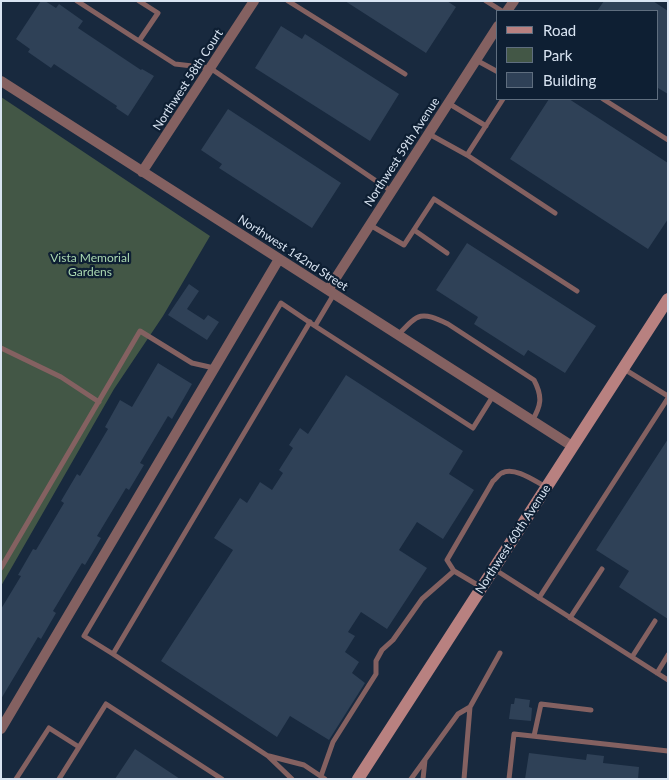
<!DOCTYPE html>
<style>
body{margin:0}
#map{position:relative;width:669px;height:780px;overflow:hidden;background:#18293e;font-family:Lato,sans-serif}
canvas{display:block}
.frame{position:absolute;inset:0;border:2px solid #d9e4f2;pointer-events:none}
.legend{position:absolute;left:496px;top:10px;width:162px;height:90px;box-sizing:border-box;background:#0e1f33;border:1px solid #5f6e7f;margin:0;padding:6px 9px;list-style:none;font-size:15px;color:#d9e4f2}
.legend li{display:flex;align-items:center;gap:10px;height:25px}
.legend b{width:25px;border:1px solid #5f6e7f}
</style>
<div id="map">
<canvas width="669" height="780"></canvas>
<div class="frame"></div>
<ul class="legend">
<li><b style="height:6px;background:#b88180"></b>Road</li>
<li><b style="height:14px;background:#435746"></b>Park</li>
<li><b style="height:14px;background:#2f4157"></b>Building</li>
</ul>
</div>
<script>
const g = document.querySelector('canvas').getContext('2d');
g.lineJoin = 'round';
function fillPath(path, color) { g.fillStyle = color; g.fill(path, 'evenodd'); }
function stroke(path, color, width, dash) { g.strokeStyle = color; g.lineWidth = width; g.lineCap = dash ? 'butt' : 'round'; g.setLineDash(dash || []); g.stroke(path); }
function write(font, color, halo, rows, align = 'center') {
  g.font = font + ' Lato,sans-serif'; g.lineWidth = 4.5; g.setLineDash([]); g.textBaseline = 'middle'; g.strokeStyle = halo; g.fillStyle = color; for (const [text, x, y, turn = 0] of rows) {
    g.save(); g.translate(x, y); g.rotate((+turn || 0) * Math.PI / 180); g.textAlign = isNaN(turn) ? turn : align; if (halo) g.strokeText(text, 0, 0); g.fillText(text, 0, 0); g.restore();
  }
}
fillPath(new Path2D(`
 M 1,97 L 210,236 L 163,316 L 114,389 L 1,586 Z`), '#435746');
fillPath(new Path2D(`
 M 41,1 L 45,1 L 56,8 L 59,4 L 83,21 L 78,28 L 141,70 L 142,69 L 154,76 L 128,116 L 116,108 L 117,106 L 54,64 L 51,68 L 28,52 L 30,49 L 16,39 Z
 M 345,1 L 447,1 L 456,7 L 426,53 Z
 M 604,1 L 653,1 L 668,11 L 668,94 L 658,88 L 658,11 L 597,11 Z
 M 281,26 L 302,39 L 305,34 L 399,94 L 370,141 L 255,68 Z
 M 549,99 L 569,99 L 668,163 L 668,219 L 648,249 L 510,159 Z
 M 228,109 L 341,183 L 312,228 L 219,168 L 222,164 L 201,150 Z
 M 467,243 L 596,326 L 565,373 L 528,350 L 524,356 L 474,324 L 478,317 L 436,290 Z
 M 189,284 L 199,291 L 187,309 L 204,320 L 208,315 L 219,322 L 207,340 L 168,315 Z
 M 158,363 L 192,384 L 172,419 L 168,416 L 140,463 L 144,465 L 129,490 L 126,488 L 97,536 L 101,538 L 85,565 L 82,563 L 53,611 L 56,613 L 41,639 L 38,637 L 1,699 L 1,609 L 21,576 L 18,575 L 33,549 L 36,550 L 64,503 L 61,501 L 77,474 L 80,476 L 108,429 L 105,427 L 120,400 L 132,407 Z
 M 346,375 L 463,451 L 449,474 L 474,490 L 443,539 L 417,522 L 399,550 L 427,568 L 387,629 L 361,612 L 348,632 L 355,636 L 345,652 L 359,662 L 352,673 L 365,683 L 329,740 L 290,716 L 277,737 L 161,661 L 233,550 L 214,538 L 240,498 L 247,503 L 260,482 L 272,490 L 283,473 L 279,470 L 293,448 L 289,445 L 300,428 L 308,434 Z
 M 668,439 L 668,619 L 619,587 L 629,571 L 596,550 Z
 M 515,698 L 530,700 L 529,707 L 532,708 L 531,721 L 509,719 L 511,704 L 514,704 Z
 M 135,749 L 180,779 L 115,779 Z
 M 529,753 L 586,760 L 587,754 L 604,756 L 603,763 L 639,767 L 638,779 L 525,779 Z`), '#2f4157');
stroke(new Path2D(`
 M 77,1 L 139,41 L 158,13 L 139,1
 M 288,1 L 405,74
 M 486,1 L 502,11
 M 139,41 L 175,64 L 210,68 L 391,191
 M 476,60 L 498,72
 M 503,99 L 467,155 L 555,213
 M 603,99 L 668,140
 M 448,103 L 486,126
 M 429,134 L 467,155
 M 370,225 L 404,245 L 434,199 L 577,291
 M 414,230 L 447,253
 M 334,294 L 315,326 L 473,428 L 493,396
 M 310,322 L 113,654 L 84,636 L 281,303 L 315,326
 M 398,335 C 419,313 420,311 448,324 L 534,380 C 543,397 541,406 532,421
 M 1,348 L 61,377 L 99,402
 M 624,369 L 668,396
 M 1,568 L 140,331 L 192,363 L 214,368
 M 494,569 L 668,680
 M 481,587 L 454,571 L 447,560 L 493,481 C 496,479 499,474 502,473 C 514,466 535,481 546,487
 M 539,598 L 668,398
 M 570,618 L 602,569
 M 113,654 L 268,756 L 292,779
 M 632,657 L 655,621
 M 657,673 L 668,655
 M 534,736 L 541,704 L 591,710
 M 269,756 L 304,765 L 325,779
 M 321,776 L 333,742 L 376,674 L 376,661 L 382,650 L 393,640 L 422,599 L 454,571
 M 16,779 L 49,728 L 79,747
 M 59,779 L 106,704 L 222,779
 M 411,779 L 458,714 L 470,707 L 500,653
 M 423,779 L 425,760
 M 464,779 L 470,707
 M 509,779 L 514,734 L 668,751`), '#846161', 5);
stroke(new Path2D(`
 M 507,11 L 514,1
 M 1,81 L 572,446
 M 142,172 L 254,1
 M 328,290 L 498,26
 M 1,729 L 279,259`), '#846161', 10);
stroke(new Path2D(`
 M 358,779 L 668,299`), '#b88180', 12);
write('12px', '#d9e4f2', '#0e1f33', [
 ["Northwest 58th Court",188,80,-57],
 ["Northwest 59th Avenue",402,152,-57],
 ["Northwest 142nd Street",293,253,33],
 ["Northwest 60th Avenue",513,539,-57]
]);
write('12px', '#abd8b1', '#0e1f33', [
 ["Vista Memorial",90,258],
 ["Gardens",90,272]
]);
</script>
